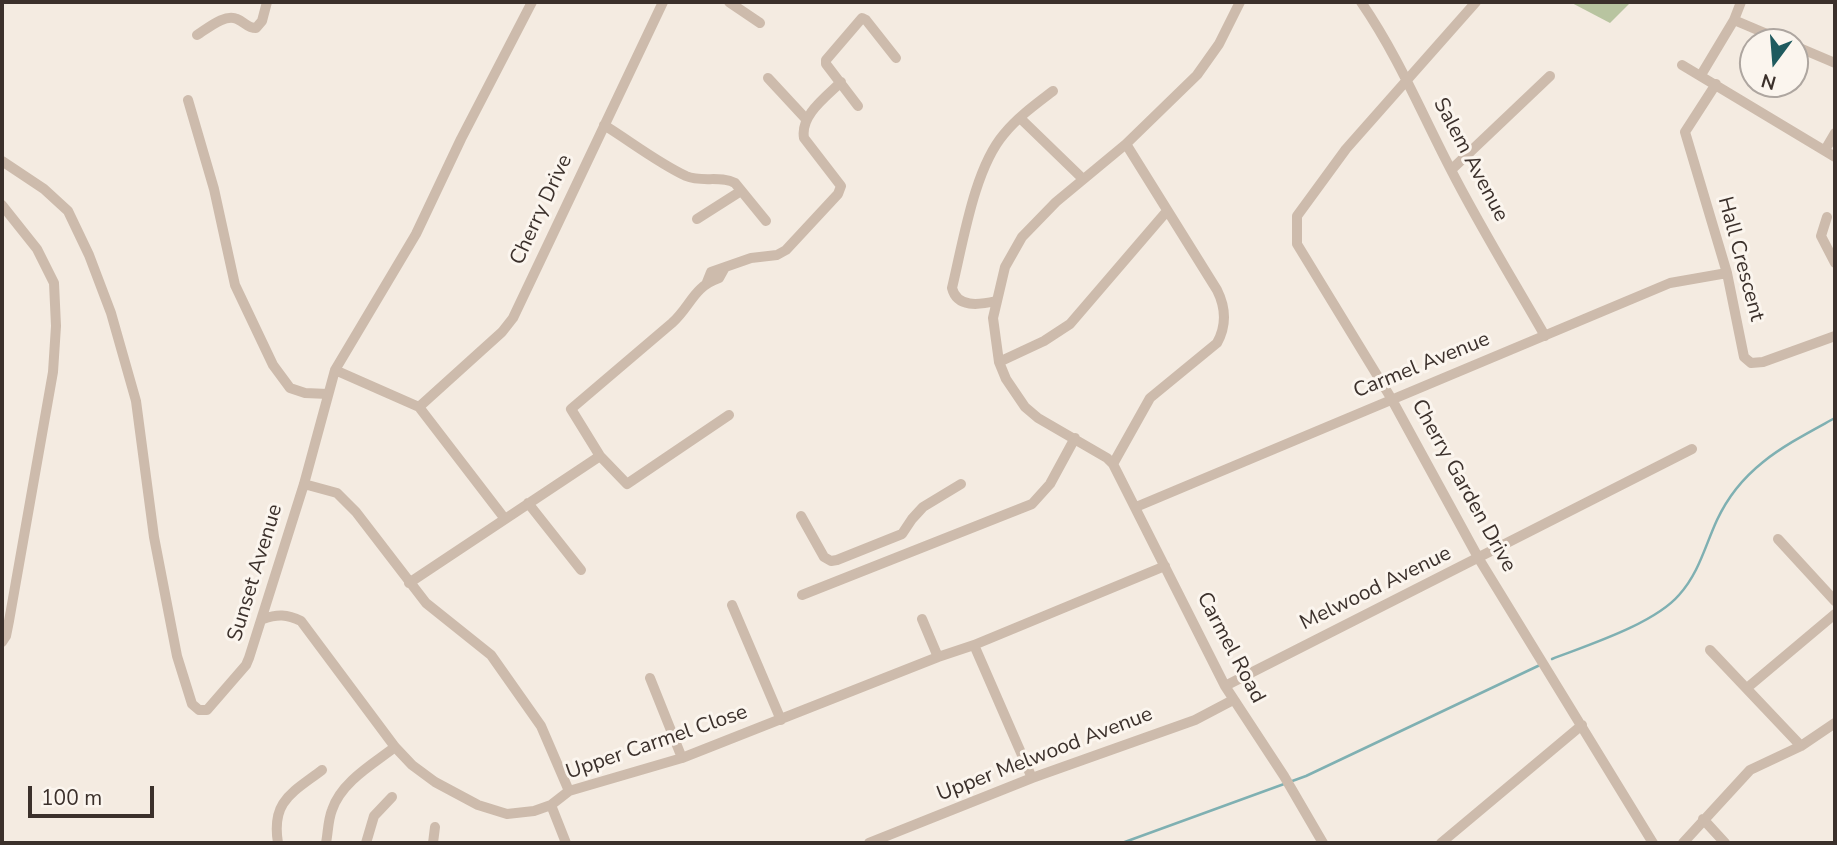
<!DOCTYPE html>
<style>
body{margin:0}
#map{position:relative;width:1837px;height:845px;overflow:hidden;background:#f4ebe1;font-family:"Nunito Sans",sans-serif}
canvas{display:block}
.frame{position:absolute;inset:0;border:4px solid #3b302b;pointer-events:none}
.north{position:absolute;left:1739px;top:28px;width:70px;height:70px;box-sizing:border-box;background:#fbf5ee;border:2px solid #aea6a0;border-radius:50%;rotate:196deg;font-size:19px;font-weight:700;line-height:28px;text-align:center;color:#3b302b}
.north::after{content:'';display:block;margin:auto;width:24px;height:32px;background:#1f5a5e;clip-path:polygon(50% 0,100% 100%,50% 72%,0 100%)}
.scale{position:absolute;left:28px;top:786px;width:126px;height:32px;box-sizing:border-box;border:4px solid #3b302b;border-top:0;padding-left:9px;font-size:21px;line-height:24px;white-space:nowrap;color:#3b302b;-webkit-text-stroke:5px #fbf5ee;paint-order:stroke}
</style>
<div id="map">
<canvas width="1837" height="845"></canvas>
<div class="frame"></div>
<div class="north">N</div>
<div class="scale">100 m</div>
</div>
<script>
const g = document.querySelector('canvas').getContext('2d');
g.lineJoin = 'round';
function fillPath(path, color) { g.fillStyle = color; g.fill(path, 'evenodd'); }
function stroke(path, color, width, dash) { g.strokeStyle = color; g.lineWidth = width; g.lineCap = dash ? 'butt' : 'round'; g.setLineDash(dash || []); g.stroke(path); }
function write(font, color, halo, rows, align = 'center') {
  g.font = font + ' "Nunito Sans",sans-serif'; g.lineWidth = 6; g.setLineDash([]); g.textBaseline = 'middle'; g.strokeStyle = halo; g.fillStyle = color; for (const [text, x, y, turn = 0] of rows) {
    g.save(); g.translate(x, y); g.rotate((+turn || 0) * Math.PI / 180); g.textAlign = isNaN(turn) ? turn : align; if (halo) g.strokeText(text, 0, 0); g.fillText(text, 0, 0); g.restore();
  }
}
fillPath(new Path2D(`
 M 1570,2 L 1631,2 L 1610,23 Z`), '#b8c4a0');
stroke(new Path2D(`
 M 1552,659 C 1588,645 1654,624 1679,595 C 1699,573 1705,546 1717,520 C 1742,466 1786,445 1835,418
 M 1122,843 L 1306,776 L 1540,665`), '#7fb0b2', 2.5);
stroke(new Path2D(`
 M 729,2 L 760,23
 M 1240,2 L 1219,44 L 1197,75 L 1126,144 L 1056,202 L 1022,237 L 1005,267 L 993,318 L 999,362 L 1006,379 L 1025,407 L 1038,418 L 1107,458 L 1113,464 L 1225,686 L 1284,776 L 1323,843
 M 1361,2 C 1398,56 1420,110 1450,168 C 1479,225 1513,280 1545,336
 M 1476,2 L 1346,149 L 1297,216 L 1297,244 L 1391,398 L 1479,559 L 1653,843
 M 1734,20 L 1786,42
 M 197,35 C 207,29 225,13 237,19 C 245,22 247,28 256,28 L 262,21 L 267,2
 M 1795,46 L 1835,63
 M 1682,65 L 1835,157
 M 1701,75 L 1734,20 L 1741,2
 M 768,78 L 806,119
 M 1716,84 L 1685,132 L 1727,273 L 1744,357 L 1751,363 L 1763,362 L 1835,336
 M 188,100 L 214,189 L 235,285 L 273,365 L 290,388 L 305,393 L 328,394
 M 858,106 L 826,64 L 826,60 L 862,18 L 866,20 L 896,58
 M 1020,118 L 1083,179
 M 604,125 C 630,141 658,163 686,176 C 702,183 720,175 735,183 L 766,221
 M 1825,150 L 1835,133
 M 2,161 L 44,189 L 68,211 L 89,255 L 111,313 L 136,401 L 154,537 L 177,656 L 192,704 L 199,710 L 207,710 L 246,665 L 249,658 L 304,484 L 335,370 L 416,234 L 461,139 L 532,2
 M 1451,170 L 1550,76
 M 2,205 L 37,249 L 54,283 L 56,326 L 53,372 L 9,621 L 6,636 L 2,642
 M 1827,217 L 1821,236 L 1835,263
 M 697,219 L 741,191
 M 724,269 L 719,278 C 693,287 691,306 672,323 L 571,409 L 600,456 L 627,484 L 729,415
 M 707,282 L 711,272 L 751,258 L 777,255 L 786,250 L 838,194 L 841,186 L 804,138 C 800,115 826,97 841,82
 M 996,301 C 979,305 957,308 952,288 C 963,243 974,169 1004,134 C 1018,117 1036,104 1053,91
 M 999,362 L 1044,341 L 1070,324 L 1167,211
 M 335,370 L 419,407 L 505,519
 M 419,407 L 502,332 L 513,318 L 663,2
 M 1113,464 L 1150,398 L 1217,343 C 1227,325 1226,308 1217,290 L 1126,144
 M 304,484 L 337,493 L 356,512 L 426,603 L 491,655 L 541,726 L 569,791
 M 528,503 L 581,570
 M 1136,507 L 1670,283 L 1727,273
 M 801,516 L 824,557 L 831,561 L 837,560 L 902,534 L 912,519 L 923,507 L 961,484
 M 1778,539 L 1835,601
 M 409,583 L 600,456
 M 802,595 L 1032,504 L 1050,484 L 1075,438
 M 732,605 L 781,720
 M 263,619 C 277,614 287,614 301,621 L 395,747 L 412,765 L 435,782 L 478,805 L 507,814 L 534,811 L 551,805 L 569,791 L 682,758 L 938,657 L 974,645 L 1165,566
 M 922,619 L 938,657
 M 974,645 L 1032,778
 M 1710,650 L 1801,746
 M 650,678 L 682,758
 M 1225,686 L 1692,449
 M 1747,688 L 1835,614
 M 551,805 L 566,843
 M 1703,819 L 1725,843
 M 278,843 C 271,801 292,793 322,770
 M 326,843 C 328,833 328,820 332,810 C 341,782 373,764 395,747
 M 366,843 L 374,816 L 392,797
 M 433,843 L 435,827
 M 869,843 L 1032,778 L 1195,720 L 1233,700
 M 1441,843 L 1582,725
 M 1683,843 L 1750,770 L 1801,746 L 1835,723`), '#cdbbac', 10);
write('21px', '#3b302b', '#fbf5ee', [
 ["Salem Avenue",1470,160,62],
 ["Cherry Drive",542,210,-65],
 ["Hall Crescent",1740,259,75],
 ["Carmel Avenue",1422,366,-22],
 ["Cherry Garden Drive",1463,486,61],
 ["Sunset Avenue",256,573,-73],
 ["Melwood Avenue",1376,589,-26],
 ["Carmel Road",1230,648,62],
 ["Upper Carmel Close",657,743,-19],
 ["Upper Melwood Avenue",1045,755,-21]
]);
</script>
